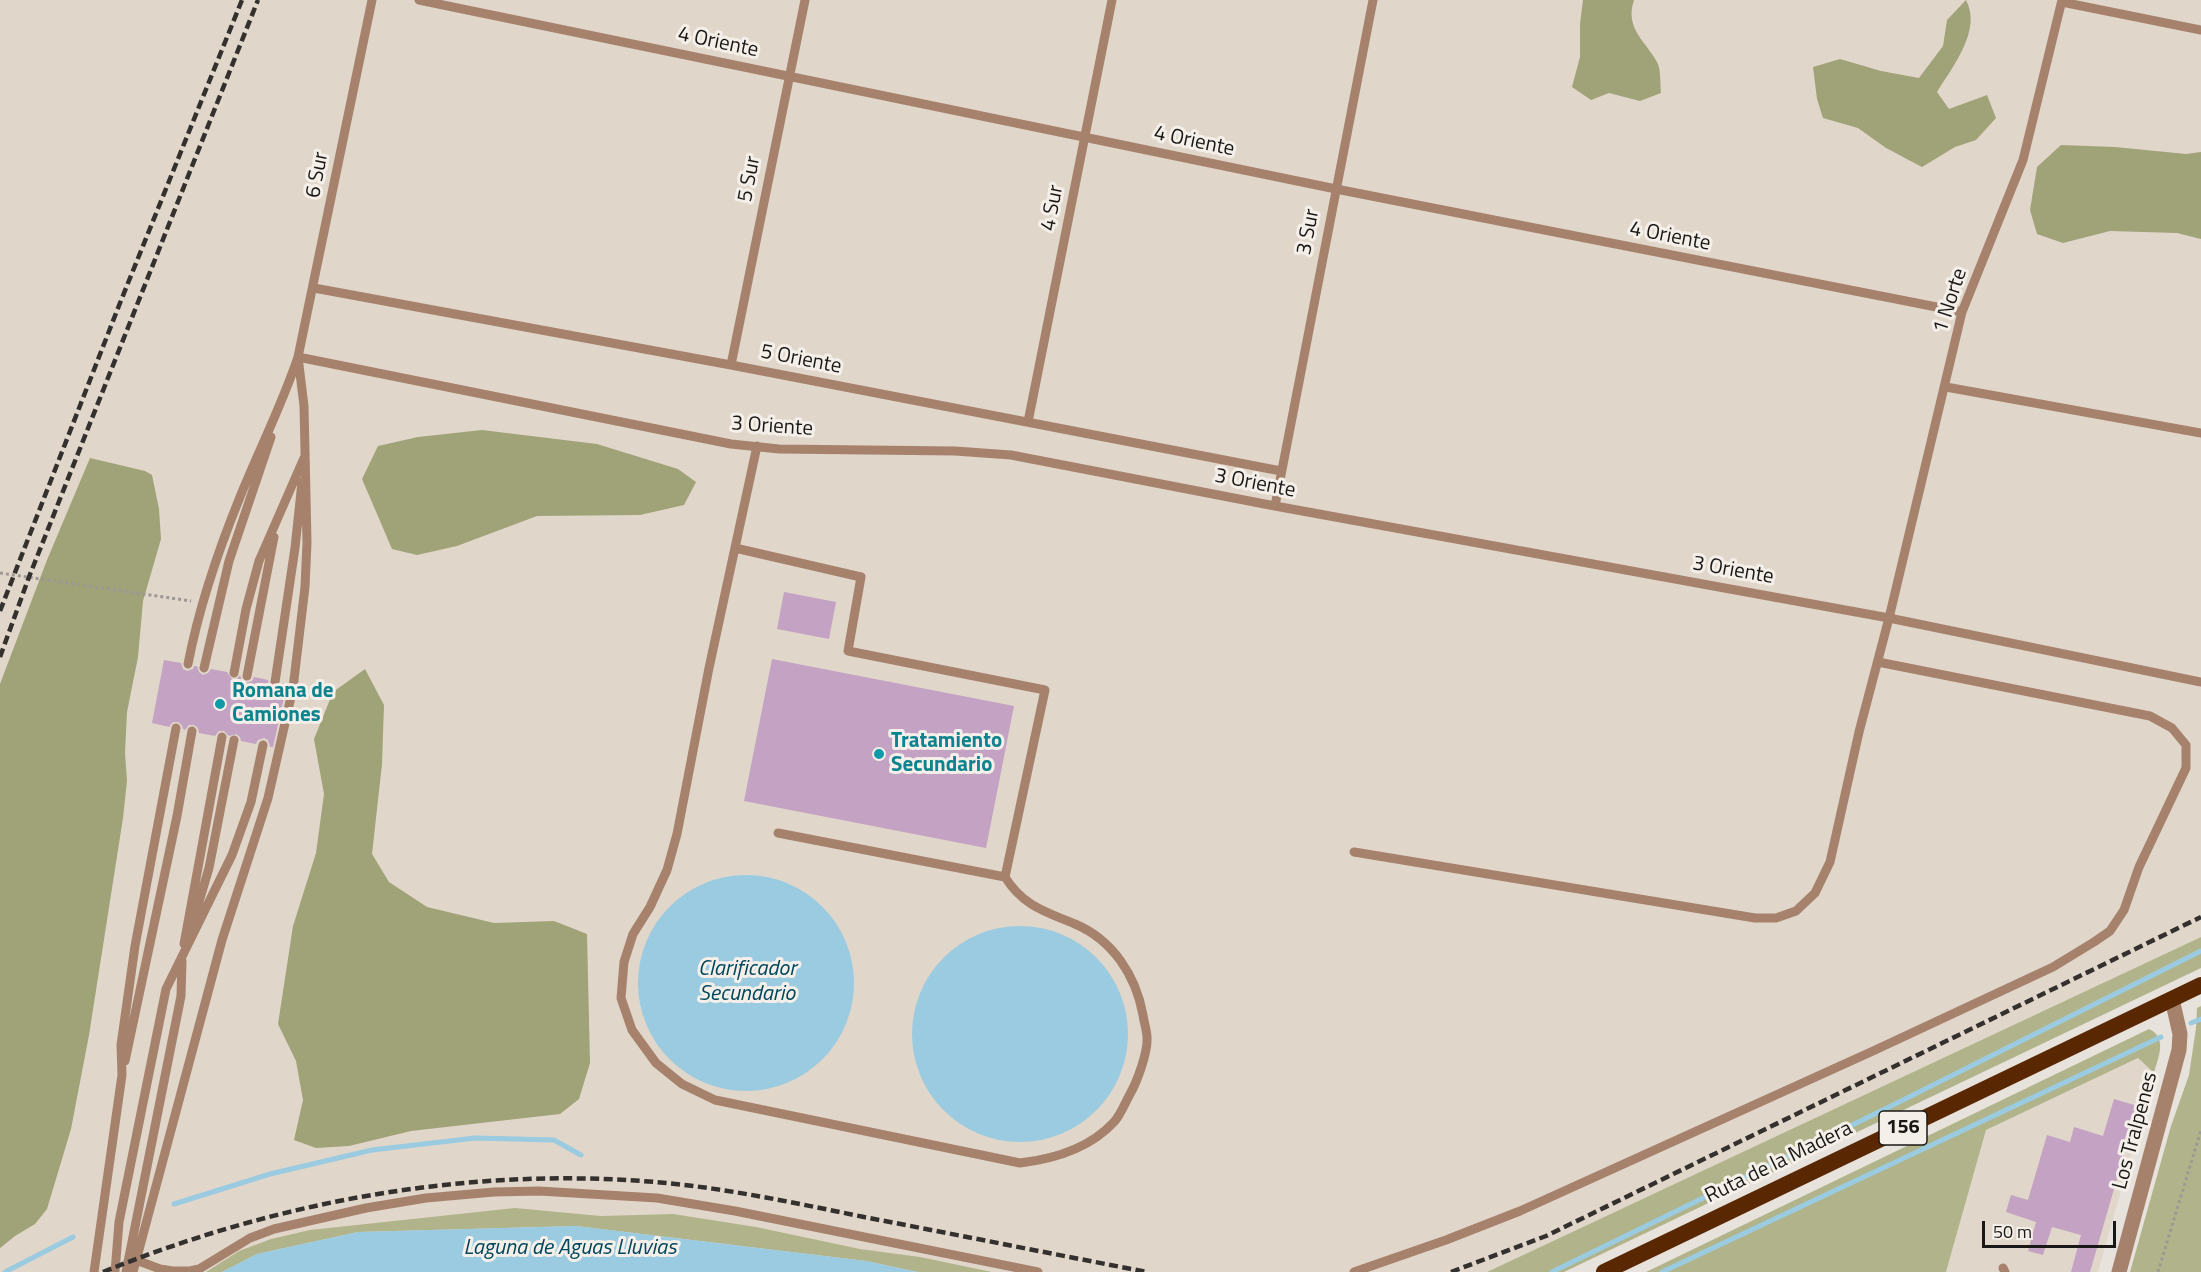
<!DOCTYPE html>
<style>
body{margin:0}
#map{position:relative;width:2201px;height:1272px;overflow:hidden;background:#e8e2dc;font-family:"Titillium Web",sans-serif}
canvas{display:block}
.scale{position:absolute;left:1982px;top:1221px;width:134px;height:27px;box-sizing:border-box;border:3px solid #1a1816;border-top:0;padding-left:8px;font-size:18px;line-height:21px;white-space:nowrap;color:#1a1816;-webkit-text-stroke:4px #f5efe9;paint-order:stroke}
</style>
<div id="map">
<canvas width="2201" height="1272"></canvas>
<div class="scale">50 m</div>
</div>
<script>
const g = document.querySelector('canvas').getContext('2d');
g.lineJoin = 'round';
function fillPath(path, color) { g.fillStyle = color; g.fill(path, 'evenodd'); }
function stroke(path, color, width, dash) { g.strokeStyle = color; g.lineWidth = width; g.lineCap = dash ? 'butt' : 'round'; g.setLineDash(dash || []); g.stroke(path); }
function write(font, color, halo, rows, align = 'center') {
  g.font = font + ' "Titillium Web",sans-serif'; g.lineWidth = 6; g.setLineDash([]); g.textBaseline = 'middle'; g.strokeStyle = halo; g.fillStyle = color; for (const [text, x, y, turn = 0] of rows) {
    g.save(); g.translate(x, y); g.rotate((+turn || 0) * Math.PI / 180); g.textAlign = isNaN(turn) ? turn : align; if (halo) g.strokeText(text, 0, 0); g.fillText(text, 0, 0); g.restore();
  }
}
fillPath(new Path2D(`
 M 0,0 L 2201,0 L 2201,937 L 1488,1272 L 0,1272 Z
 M 2138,1058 L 2154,1073 L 2098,1272 L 1946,1272 L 1986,1130 Z`), '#e1d6ca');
fillPath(new Path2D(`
 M 2201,937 L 2201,968 L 1564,1272 L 1487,1272 Z
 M 2201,1006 L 2201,1272 L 2130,1272 L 2171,1126 L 2189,1075 L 2196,1028 L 2197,1008 Z
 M 2149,1029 C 2168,1038 2158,1058 2154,1073 L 2138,1058 L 1986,1130 L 1946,1272 L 1646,1272 Z
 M 515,1208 L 601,1216 L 673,1214 L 756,1227 L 860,1249 L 920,1257 L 992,1272 L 918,1272 L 866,1261 L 576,1226 L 358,1232 L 257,1254 L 222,1272 L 206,1272 L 239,1251 L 271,1239 L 310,1230 Z`), '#b1b48a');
fillPath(new Path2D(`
 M 1583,0 L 1634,0 C 1624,29 1647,42 1658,64 C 1661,72 1660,84 1661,93 L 1640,101 L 1609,93 L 1591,100 L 1572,87 L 1580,57 L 1580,24 Z
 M 1966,0 C 1982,30 1953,66 1937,92 L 1949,109 L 1987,95 L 1996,118 L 1976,140 L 1955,147 L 1922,167 L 1886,148 L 1858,128 L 1823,118 L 1817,99 L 1813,67 L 1840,59 L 1881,71 L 1919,78 L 1943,46 L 1947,20 Z
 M 2061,145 L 2115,147 L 2186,154 L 2201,152 L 2201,239 L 2177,233 L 2110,231 L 2063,243 L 2037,234 L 2030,210 L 2037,167 Z
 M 482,430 L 597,444 L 678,469 L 696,482 L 684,505 L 640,515 L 537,516 L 457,546 L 417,555 L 392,549 L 362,479 L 378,446 L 418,437 Z
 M 90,458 L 145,471 L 152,475 L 159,509 L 161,539 L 143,601 L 138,657 L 127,712 L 125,753 L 127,781 L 123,818 L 89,1035 L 71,1129 L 47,1209 L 35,1224 L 15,1236 L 0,1248 L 0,684 L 47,560 Z
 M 365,669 L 384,705 L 382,764 L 372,854 L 389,882 L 427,907 L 494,923 L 554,921 L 587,934 L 590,1063 L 579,1099 L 560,1114 L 411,1131 L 349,1146 L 316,1148 L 294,1140 L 303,1100 L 296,1061 L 278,1024 L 293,926 L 316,853 L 324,794 L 314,739 L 333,692 Z`), '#a0a278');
fillPath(new Path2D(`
 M638 983a108 108 0 1 1 216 0a108 108 0 1 1-216 0Z
 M912 1034a108 108 0 1 1 216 0a108 108 0 1 1-216 0Z
 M 576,1226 L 866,1261 L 918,1272 L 222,1272 L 257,1254 L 358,1232 Z`), '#9acbe0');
stroke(new Path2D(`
 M 2191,1023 L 2201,1019
 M 174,1204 L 270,1174 L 372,1150 L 475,1138 L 554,1140 L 581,1155
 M 5,1272 L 73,1237
 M 1552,1272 L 1891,1106 L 2201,951
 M 1662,1272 L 2161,1037`), '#9acbe0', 5);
fillPath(new Path2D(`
 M 784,592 L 836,602 L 829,639 L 777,629 Z
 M 772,659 L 1014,706 L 986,848 L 744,801 Z
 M 164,660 L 181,663 L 183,669 L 187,671 L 193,669 L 194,666 L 197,666 L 199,672 L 203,675 L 208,673 L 211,669 L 227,672 L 232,679 L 237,679 L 240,675 L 242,681 L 246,683 L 252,681 L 254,677 L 268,680 L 269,685 L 273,689 L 278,688 L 282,683 L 287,684 L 273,747 L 270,747 L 268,740 L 264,738 L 258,740 L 256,744 L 241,741 L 240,737 L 236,734 L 229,736 L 224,731 L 219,731 L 215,736 L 199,733 L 198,728 L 194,725 L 189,725 L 185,730 L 183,729 L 182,725 L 178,722 L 173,722 L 169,727 L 152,723 Z
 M 2114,1099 L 2138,1106 L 2090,1272 L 2071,1272 L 2081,1235 L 2052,1227 L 2043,1255 L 2028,1251 L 2036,1222 L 2006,1212 L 2011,1195 L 2028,1200 L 2047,1135 L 2070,1142 L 2074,1127 L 2103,1136 Z`), '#c3a2c3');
stroke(new Path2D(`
 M 0,573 L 191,601
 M 2158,1272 L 2201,1130`), '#9d9894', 3, [3, 3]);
stroke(new Path2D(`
 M 419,0 L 1336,189 L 1962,312
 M 2062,2 L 2201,30
 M 314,288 L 731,365 L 1281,471
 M 298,357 L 731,444 L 779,449 L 955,451 L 1011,455 L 1275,506 L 1889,618 L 2201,682
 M 731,365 L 805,0
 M 1946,387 L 2201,433
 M 1028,422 L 1112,0
 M 757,446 L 709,668 L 677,834 L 667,870 L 650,907 L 633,934 L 624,962 L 621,998 L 632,1030 L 656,1063 L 682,1084 L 715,1100 L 1020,1163 C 1054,1159 1090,1148 1114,1122 C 1121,1114 1125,1103 1130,1094 C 1137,1082 1148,1052 1147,1038 C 1147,1030 1144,1023 1143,1015 C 1136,976 1113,940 1075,924 C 1046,912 1023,906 1005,877
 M 1275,506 L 1373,0
 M 735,548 L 861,577 L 848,651 L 1045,690 L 1005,877 L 778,833
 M 188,664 C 199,607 218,551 240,497 C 259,450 282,405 298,357 L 372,0
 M 204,668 L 229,561 L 271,437
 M 234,673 L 246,609 L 259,561 L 304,458
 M 247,676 L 274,537
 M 275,682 L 295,548 L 302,482
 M 1354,852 L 1755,918 L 1776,918 L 1796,911 L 1815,893 L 1830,862 L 1859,732 L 1889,618 L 1962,312 L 2023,160 L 2062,0
 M 193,922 L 209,868 L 234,740
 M 184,944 L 222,737
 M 125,1061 L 177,816 L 192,731
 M 136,1260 L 160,1269 L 173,1271 L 190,1271 L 199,1269 L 250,1238 L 274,1229 L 366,1208 L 426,1198 L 494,1192 L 539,1191 L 657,1198 L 735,1211 L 1038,1272
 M 2003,1268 L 2005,1272
 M 94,1272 L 122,1075 L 121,1045 L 135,946 L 176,728
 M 115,1272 L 119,1222 L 166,989 L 232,855 L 251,802 L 263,745
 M 126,1272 L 181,996 L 182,961
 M 133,1272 L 222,940 L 268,798 L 293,688 L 305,587 L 307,542 L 304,406 L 298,357
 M 1354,1272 L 1446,1240 L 1520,1211 L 1873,1051 L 2053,967 L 2094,942 L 2110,931 L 2124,910 L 2139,867 L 2186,768 L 2186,745 L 2172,728 L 2150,716 L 1878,662`), '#a6826d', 9);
stroke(new Path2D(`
 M 2119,1272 L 2179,1050 L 2180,1034 L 2172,999`), '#a6826d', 15);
stroke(new Path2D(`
 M 1604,1272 L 2201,985`), '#592802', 16);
stroke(new Path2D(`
 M 0,611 L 120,303 L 242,0
 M 0,657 L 29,577 L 258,0
 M 103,1272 C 273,1203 458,1168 642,1181 C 717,1186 790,1202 864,1217 C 958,1235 1053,1254 1147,1272
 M 1451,1272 L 1546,1236 L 2201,917`), '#33302e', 4.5, [9, 4.5]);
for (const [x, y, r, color] of [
 [220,704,6,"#0f9aa8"],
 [879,754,6,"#0f9aa8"]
]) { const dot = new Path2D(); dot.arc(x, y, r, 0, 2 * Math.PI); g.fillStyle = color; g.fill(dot); stroke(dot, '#f5efe9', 2); }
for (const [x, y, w] of [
 [1903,1128,48]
]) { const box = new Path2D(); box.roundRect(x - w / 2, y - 17, w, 34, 4.5); g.fillStyle = '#f5efe9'; g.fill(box); stroke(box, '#1a1816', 1.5); }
write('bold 20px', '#1a1816', null, [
 ["156",1903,1128]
]);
write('21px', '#1a1816', '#f5efe9', [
 ["4 Oriente",718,43,12],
 ["4 Oriente",1194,142,12],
 ["6 Sur",318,175,-79],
 ["5 Sur",750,179,-79],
 ["4 Sur",1053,208,-79],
 ["3 Sur",1309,232,-79],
 ["4 Oriente",1670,237,11],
 ["1 Norte",1951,301,-72],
 ["5 Oriente",801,360,11],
 ["3 Oriente",772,427,4],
 ["3 Oriente",1255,484,11],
 ["3 Oriente",1733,571,10],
 ["Los Tralpenes",2136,1131,-75],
 ["Ruta de la Madera",1779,1163,-26]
]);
write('bold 21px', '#0d838f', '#f5efe9', [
 ["Romana de",232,692],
 ["Camiones",232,716],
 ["Tratamiento",891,742],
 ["Secundario",891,766]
], 'left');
write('italic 22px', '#00475d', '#f5efe9', [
 ["Clarificador",747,970],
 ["Secundario",747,995],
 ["Laguna de Aguas Lluvias",570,1249]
]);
</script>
